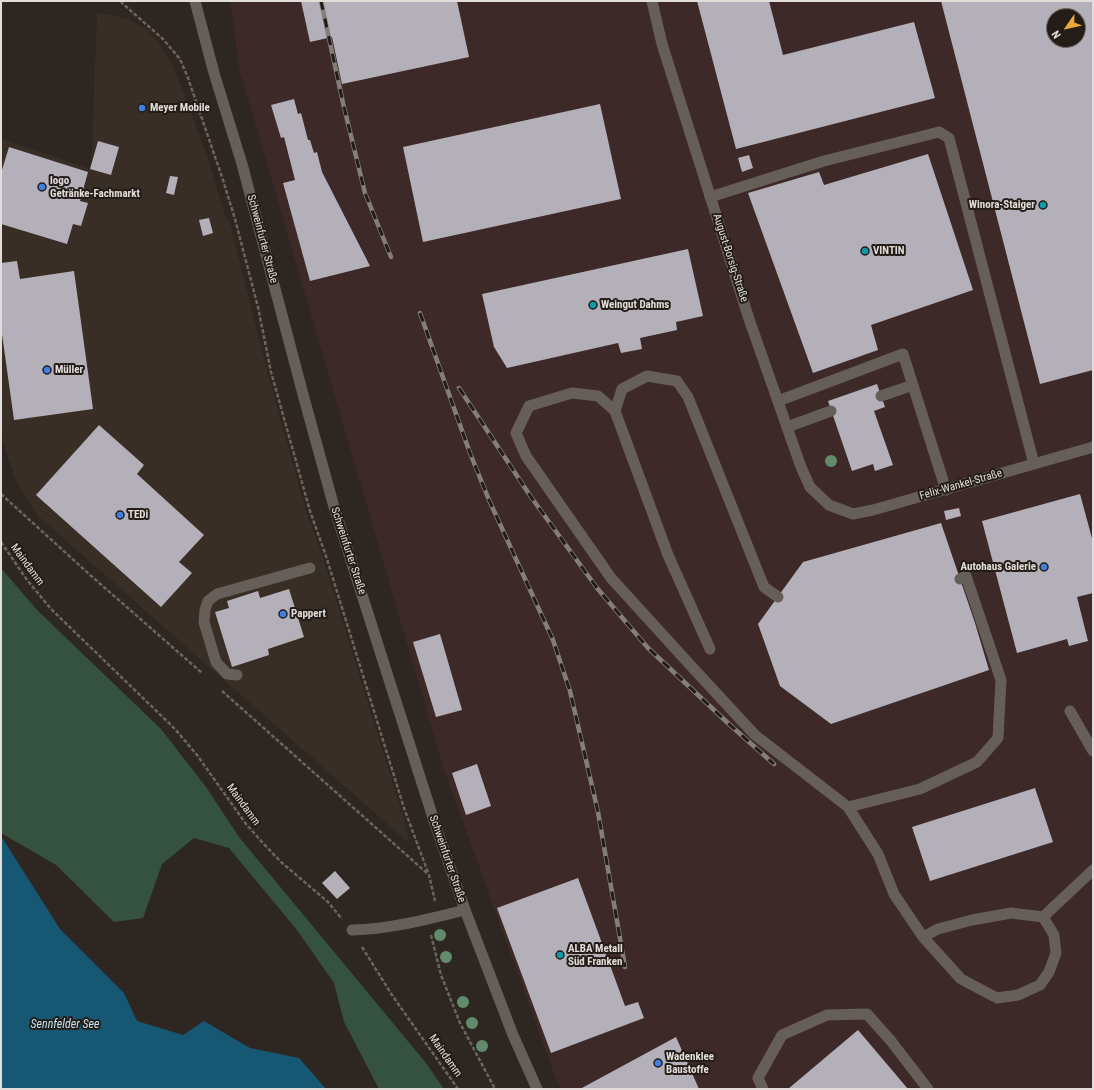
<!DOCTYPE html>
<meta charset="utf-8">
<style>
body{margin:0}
#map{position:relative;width:1094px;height:1090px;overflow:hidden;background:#2d2621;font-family:"Roboto Condensed",sans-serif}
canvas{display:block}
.frame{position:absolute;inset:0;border:2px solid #e2ddda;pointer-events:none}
.north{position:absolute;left:1046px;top:8px;width:40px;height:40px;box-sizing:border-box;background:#231c17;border:1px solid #6f6965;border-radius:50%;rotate:236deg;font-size:11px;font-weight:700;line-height:16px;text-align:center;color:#e2ddda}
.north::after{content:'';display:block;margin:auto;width:14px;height:18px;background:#eca93a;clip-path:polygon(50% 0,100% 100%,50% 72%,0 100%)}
</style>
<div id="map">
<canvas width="1094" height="1090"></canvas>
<div class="frame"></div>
<div class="north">N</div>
</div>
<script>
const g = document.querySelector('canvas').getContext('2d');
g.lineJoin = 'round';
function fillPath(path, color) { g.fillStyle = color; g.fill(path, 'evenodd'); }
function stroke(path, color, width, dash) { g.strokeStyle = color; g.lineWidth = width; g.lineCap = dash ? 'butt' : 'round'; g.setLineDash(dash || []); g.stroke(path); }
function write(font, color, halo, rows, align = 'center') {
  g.font = font + ' "Roboto Condensed",sans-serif'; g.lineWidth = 4; g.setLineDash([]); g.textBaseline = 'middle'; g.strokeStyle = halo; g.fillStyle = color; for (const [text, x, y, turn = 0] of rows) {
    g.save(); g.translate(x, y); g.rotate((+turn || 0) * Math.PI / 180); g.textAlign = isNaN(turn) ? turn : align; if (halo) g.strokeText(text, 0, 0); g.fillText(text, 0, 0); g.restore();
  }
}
fillPath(new Path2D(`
 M 97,13 L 126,18 L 145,29 L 158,41 L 173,66 L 205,150 L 227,221 L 229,221 L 269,378 L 307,514 L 322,555 L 405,822 L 409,843 L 38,516 L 15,479 L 1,435 L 1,139 L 90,169 L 92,153 Z`), '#392e25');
fillPath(new Path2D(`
 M 230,1 L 1093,1 L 1093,1089 L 561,1089 L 556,1079 L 444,770 L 239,68 ZM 1054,16 L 1078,16 L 1078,40 L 1054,40 Z`), '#3d2928');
fillPath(new Path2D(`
 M 1,568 L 37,610 L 161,729 L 206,787 L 239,837 L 426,1063 L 444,1089 L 379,1089 L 344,1022 L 334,983 L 297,930 L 229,848 L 194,838 L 162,864 L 143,918 L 114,922 L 56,865 L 1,833 Z`), '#34523f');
fillPath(new Path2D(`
 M 1,836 L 60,929 L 124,993 L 137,1021 L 183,1035 L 204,1021 L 250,1048 L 299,1058 L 326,1089 L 1,1089 Z`), '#165873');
fillPath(new Path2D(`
 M 301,1 L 457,1 L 469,57 L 342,84 L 332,37 L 310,42 Z
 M 697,1 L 769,1 L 783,55 L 914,22 L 935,98 L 736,149 Z
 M 941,1 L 1093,1 L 1093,370 L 1040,384 ZM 1054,16 L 1078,16 L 1078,40 L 1054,40 Z
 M 294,99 L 298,114 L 301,113 L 308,140 L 310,140 L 314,153 L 317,152 L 322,172 L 370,266 L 310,281 L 283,183 L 295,180 L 284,137 L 281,138 L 271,105 Z
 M 600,104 L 621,199 L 423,242 L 403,147 Z
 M 98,141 L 119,147 L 111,175 L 90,169 Z
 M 9,147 L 88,172 L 80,201 L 88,203 L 81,226 L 73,224 L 67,244 L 1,224 L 1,173 Z
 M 928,154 L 973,290 L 871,325 L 878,350 L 813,373 L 748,193 L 819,172 L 824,185 Z
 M 749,155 L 753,168 L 742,172 L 738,158 Z
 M 170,176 L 178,177 L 174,195 L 166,193 Z
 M 209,218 L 213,233 L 203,236 L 199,220 Z
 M 688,249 L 703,316 L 676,322 L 677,330 L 640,338 L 642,349 L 621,353 L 618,343 L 507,368 L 494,347 L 482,294 Z
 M 17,261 L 20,279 L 74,271 L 93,409 L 14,420 L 1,327 L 1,263 Z
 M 877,384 L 885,407 L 874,411 L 893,465 L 875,471 L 873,464 L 852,471 L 828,401 Z
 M 99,425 L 144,465 L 137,474 L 204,535 L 179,562 L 192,573 L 161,607 L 36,495 Z
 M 1080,494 L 1093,542 L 1093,593 L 1077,597 L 1088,641 L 1069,646 L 1067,639 L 1017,653 L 982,521 Z
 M 959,508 L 961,516 L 946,520 L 944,511 Z
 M 941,523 L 975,623 L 989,670 L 831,724 L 780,686 L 758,624 L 803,562 Z
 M 289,589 L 304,637 L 268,649 L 269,655 L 232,667 L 215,612 L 229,608 L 227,601 L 258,591 L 260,598 Z
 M 440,634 L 462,710 L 436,717 L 413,642 Z
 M 477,764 L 491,806 L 466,815 L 452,773 Z
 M 1035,788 L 1053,842 L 930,881 L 912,827 Z
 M 335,871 L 350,888 L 337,899 L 322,883 Z
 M 578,878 L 625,1006 L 638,1002 L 644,1018 L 551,1053 L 497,908 Z
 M 858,1030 L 908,1089 L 788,1089 Z
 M 676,1037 L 699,1089 L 580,1089 Z`), '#b4b0b9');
stroke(new Path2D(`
 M 121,1 L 122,3 L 163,39 L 180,59 L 188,78 L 223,180 L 235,219 L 258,307 L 271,372 L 310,511 L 326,556 L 404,808 L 429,875 L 435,901
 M 1,494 L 89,574 L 202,673
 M 1,542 L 27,580 L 51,609 L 175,729 L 197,755 L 246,824 L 262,842 L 281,862 L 328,902 L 342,919
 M 222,691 L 428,874
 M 431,935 L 441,975 L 460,1023 L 495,1089
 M 362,947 L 392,995 L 458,1089`), '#6b6561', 2.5, [4, 2]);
stroke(new Path2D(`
 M 710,197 L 824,161 L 939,132 L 949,138 L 1034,464
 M 881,396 L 913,385
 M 778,401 L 903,354 L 946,490
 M 615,411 L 598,396 L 572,393 L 529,406 L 516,433 L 526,456 L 611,578 L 692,667 L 755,735 L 848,807 L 920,789 L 977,762 L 998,738 L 1001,680 L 966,576 L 960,579
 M 787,427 L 831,411
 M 710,649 L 668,555 L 615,411 L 622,389 L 647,376 L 677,381 L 688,397 L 764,587 L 778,597
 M 237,675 L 227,674 L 216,662 L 204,622 L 205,610 L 208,601 L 217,594 L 310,568
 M 1070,711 L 1093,751
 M 848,807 L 878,854 L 894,894 L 923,937 L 938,929 L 972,920 L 1011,913 L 1043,917 L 1093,870
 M 352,930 C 390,929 429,919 465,910
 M 923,937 L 961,979 L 997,998 L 1018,995 L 1040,985 L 1049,972 L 1056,953 L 1054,935 L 1043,917
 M 763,1089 L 758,1078 L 782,1035 L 827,1015 L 867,1014 L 891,1041 L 928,1089`), '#665e58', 11);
stroke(new Path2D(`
 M 652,1 L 662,44 L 749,319 L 801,467 L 810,487 L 829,505 L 853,514 L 873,510 L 1093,447`), '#665e58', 11);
stroke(new Path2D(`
 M 195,1 L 214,73 L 242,164 L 304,398 L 334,507 L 435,824 L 465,910 L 513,1035 L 537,1089`), '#665e58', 11);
const rail = new Path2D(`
 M 321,1 L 343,103 L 365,193 L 391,257
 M 420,313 L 470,453 L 489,500 L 553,640 L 570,691 L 598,812 L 625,967
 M 459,388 L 531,497 L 597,588 L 648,648 L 730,725 L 774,764`);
stroke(rail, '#847e7a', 4.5);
stroke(rail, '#231c17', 3, [9]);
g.fillStyle = '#618b6c';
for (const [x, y] of [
 [831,461],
 [440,935],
 [446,957],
 [463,1002],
 [472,1023],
 [482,1046]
]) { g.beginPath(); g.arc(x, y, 6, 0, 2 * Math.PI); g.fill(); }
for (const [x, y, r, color] of [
 [142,108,4,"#3f7fe0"],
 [42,187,4,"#3f7fe0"],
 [1043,205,4,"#0f9aa8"],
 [865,251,4,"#0f9aa8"],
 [593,305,4,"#0f9aa8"],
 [47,370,4,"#3f7fe0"],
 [120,515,4,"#3f7fe0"],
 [1044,567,4,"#3f7fe0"],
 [283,614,4,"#3f7fe0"],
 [560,955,4,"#0f9aa8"],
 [658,1063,4,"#3f7fe0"]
]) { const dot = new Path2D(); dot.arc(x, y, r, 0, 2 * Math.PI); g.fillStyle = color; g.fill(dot); stroke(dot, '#231c17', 1.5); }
write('bold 11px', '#e2ddda', '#231c17', [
 ["Meyer Mobile",150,108],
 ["logo",50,181],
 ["Getränke-Fachmarkt",50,194],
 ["Winora-Staiger",1035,205,"right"],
 ["VINTIN",873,251],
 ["Weingut Dahms",601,305],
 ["Müller",55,370],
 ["TEDi",128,515],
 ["Autohaus Galerie",1036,567,"right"],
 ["Pappert",291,614],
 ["ALBA Metall",568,949],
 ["Süd Franken",568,962],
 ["Wadenklee",666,1057],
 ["Baustoffe",666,1070]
], 'left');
write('11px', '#e2ddda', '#231c17', [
 ["Schweinfurter Straße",262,239,75],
 ["August-Borsig-Straße",730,258,72],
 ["Felix-Wankel-Straße",961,485,-16],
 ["Schweinfurter Straße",348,551,72],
 ["Maindamm",27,565,54],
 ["Maindamm",243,805,54],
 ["Schweinfurter Straße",447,859,71],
 ["Maindamm",445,1056,55]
]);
write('italic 12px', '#c3e5f7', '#231c17', [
 ["Sennfelder See",65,1025]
]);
</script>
